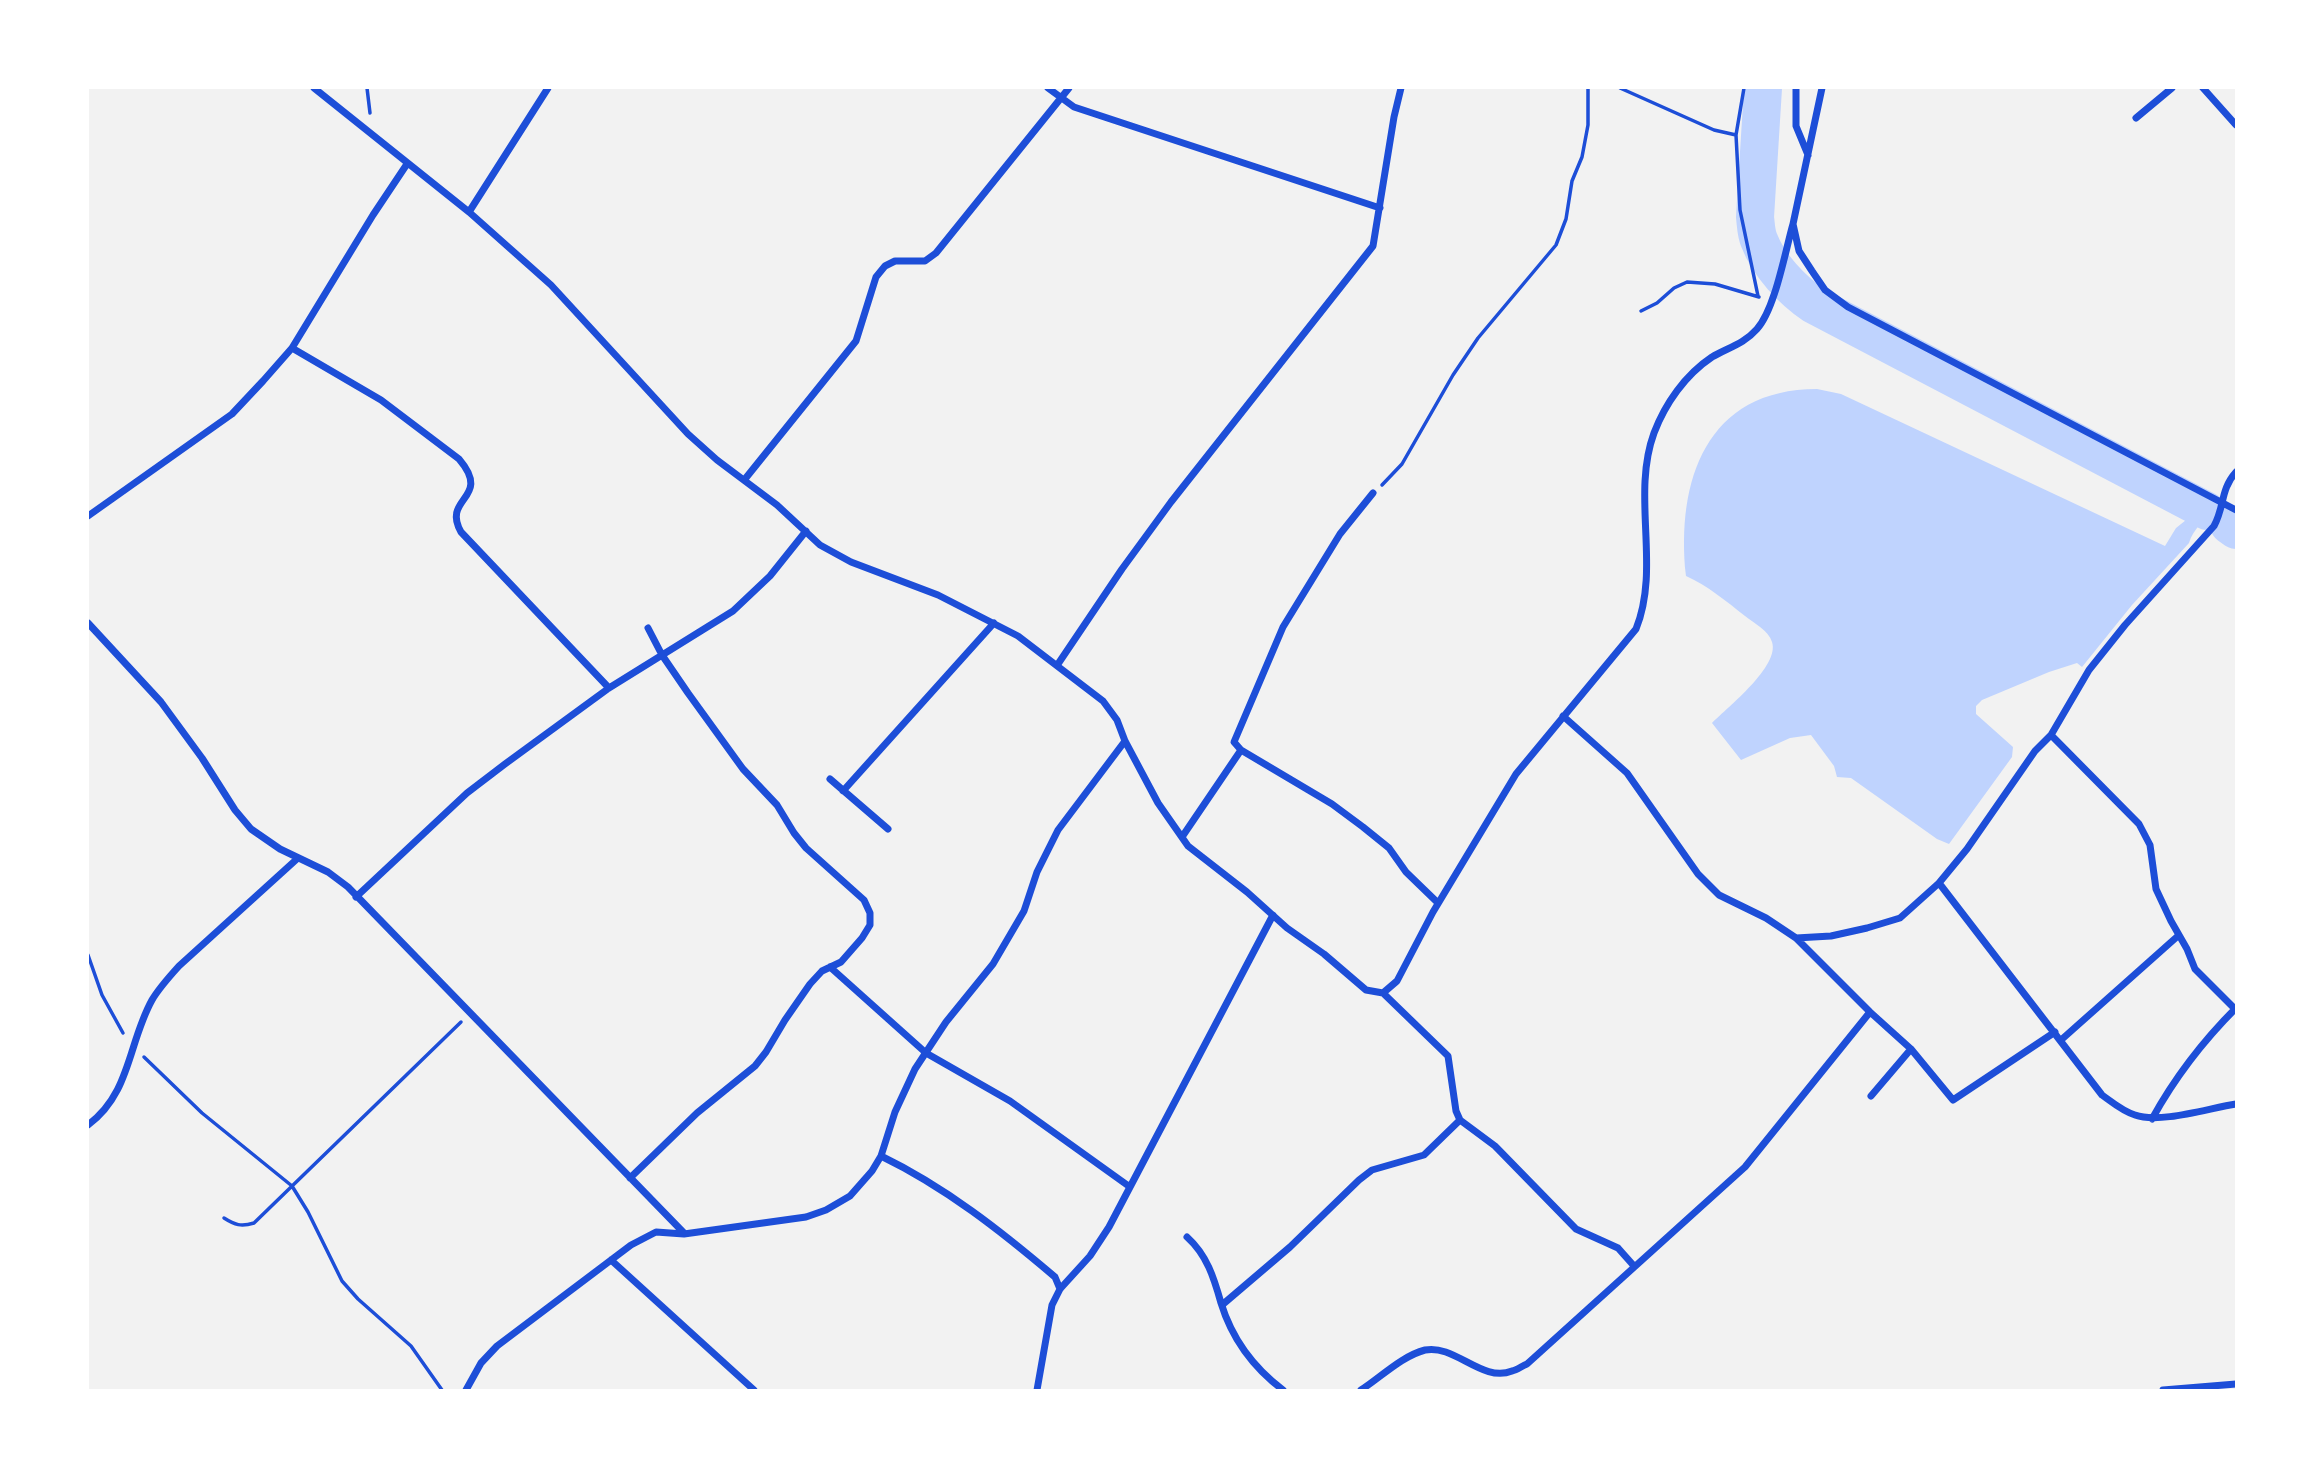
<!DOCTYPE html>
<style>
body{margin:0}
#map{position:relative;width:2324px;height:1478px;overflow:hidden;background:#f2f2f2;font-family:Poppins,sans-serif}
canvas{display:block}
.frame{position:absolute;inset:0;border:89px solid #fff;pointer-events:none}
</style>
<div id="map">
<canvas width="2324" height="1478"></canvas>
<div class="frame"></div>
</div>
<script>
const g = document.querySelector('canvas').getContext('2d');
g.lineJoin = 'round';
function fillPath(path, color) { g.fillStyle = color; g.fill(path, 'evenodd'); }
function stroke(path, color, width, dash) { g.strokeStyle = color; g.lineWidth = width; g.lineCap = dash ? 'butt' : 'round'; g.setLineDash(dash || []); g.stroke(path); }
fillPath(new Path2D(`
 M 1817,389 L 1841,394 L 2165,546 L 2176,528 L 2191,516 L 2200,503 L 2208,508 C 2205,522 2193,529 2189,543 L 2132,605 L 2082,667 L 2077,663 L 2049,672 L 1982,700 L 1976,706 L 1976,714 L 2013,747 L 2012,757 L 1949,844 L 1937,839 L 1851,778 L 1837,777 L 1834,766 L 1811,735 L 1790,738 L 1741,760 L 1712,723 C 1728,707 1780,666 1772,642 C 1769,631 1754,623 1745,616 C 1726,601 1708,586 1686,576 C 1676,481 1706,389 1817,389 Z`), '#bfd3fe');
stroke(new Path2D(`
 M 1763,88 L 1755,217 C 1756,225 1756,233 1759,240 C 1769,266 1792,290 1814,305 L 2207,511
 M 2229,525 L 2236,530`), '#bfd3fe', 38);
stroke(new Path2D(`
 M 367,88 L 370,113
 M 1620,88 L 1714,130 L 1736,135
 M 1744,88 L 1736,135 L 1740,210 L 1758,296
 M 1641,311 L 1657,303 L 1674,288 L 1687,282 L 1715,284 L 1759,297
 M 1382,485 L 1402,464 L 1453,375 L 1478,338 L 1556,245 L 1566,219 L 1572,181 L 1582,157 L 1588,125 L 1588,88
 M 88,955 L 102,995 L 123,1033
 M 144,1057 L 202,1113 L 292,1186 L 308,1212 L 342,1281 L 358,1299 L 411,1346 L 442,1390
 M 224,1218 C 235,1225 241,1227 254,1223 L 461,1022`), '#1d4ed8', 3.5);
stroke(new Path2D(`
 M 314,88 L 469,212 L 551,285 L 688,434 L 717,460 L 777,505 L 820,545 L 851,562 L 938,595 L 1018,636 L 1103,701 L 1117,720 L 1125,741 L 1158,803 L 1188,846 L 1247,892 L 1287,928 L 1324,954 L 1366,990 L 1383,993 L 1397,981 L 1433,912 L 1516,774 L 1636,629 C 1661,567 1631,496 1654,433 C 1665,404 1685,375 1712,357 C 1727,348 1744,344 1757,329 C 1775,309 1785,252 1793,224
 M 1048,88 L 1074,107 L 1380,208
 M 1796,88 L 1796,126 L 1808,155
 M 1822,88 L 1793,224 L 1799,251 L 1812,271 L 1825,290 L 1848,307 L 2236,510
 M 2203,88 L 2236,125
 M 2136,118 L 2172,88
 M 469,212 L 548,88
 M 292,348 L 381,400 L 459,459 C 493,499 441,497 461,532 L 609,688
 M 2236,472 C 2220,490 2225,506 2214,526 L 2125,625 L 2089,670 L 2051,735 L 2035,751 L 1967,849 L 1939,883 L 2102,1095 C 2112,1102 2122,1111 2135,1115 C 2160,1124 2209,1108 2236,1104
 M 745,479 L 856,341 L 876,277 L 885,266 L 895,261 L 925,261 L 936,253 L 1069,88
 M 1373,493 L 1340,534 L 1283,627 L 1234,742 L 1241,750 L 1332,804 L 1363,827 L 1389,848 L 1406,872 L 1438,903
 M 88,516 L 232,414 L 263,381 L 292,348 L 373,215 L 407,164
 M 88,623 L 161,702 L 202,758 L 235,810 L 251,829 L 280,849 L 328,872 L 348,887 L 684,1233
 M 1058,664 L 1122,569 L 1171,502 L 1373,246 L 1394,117 L 1401,88
 M 1563,716 L 1627,773 L 1698,874 L 1719,895 L 1766,918 L 1796,938 L 1831,936 L 1867,928 L 1900,918 L 1939,883
 M 2051,735 L 2139,824 L 2150,845 L 2156,889 L 2171,921 L 2187,949 L 2195,969 L 2235,1009
 M 830,779 L 888,829
 M 843,791 L 994,623
 M 1182,837 L 1241,750
 M 356,897 L 467,793 L 505,764 L 609,688 L 733,611 L 770,576 L 806,531
 M 1796,938 L 1870,1012 L 1911,1049 L 1953,1100 L 2055,1032
 M 830,967 L 926,1053 L 1010,1101 L 1130,1187
 M 1383,993 L 1448,1056 L 1456,1111 L 1460,1120 L 1495,1146 L 1576,1229 L 1618,1248 L 1634,1266
 M 2061,1040 L 2179,935
 M 1871,1096 L 1911,1049
 M 2152,1119 C 2174,1079 2203,1041 2236,1008
 M 88,1125 C 131,1093 128,1043 152,1000 C 159,988 169,977 179,966 L 298,858
 M 881,1156 C 945,1187 1001,1231 1055,1277 L 1060,1289
 M 630,1178 L 697,1113 L 755,1066 L 766,1052 L 785,1020 L 810,984 L 822,971 L 841,962 L 862,938 L 870,925 L 870,913 L 864,900 L 806,848 L 794,833 L 777,805 L 743,769 L 688,693 L 662,655 L 648,628
 M 1187,1237 C 1207,1255 1214,1278 1221,1303 C 1232,1339 1254,1368 1283,1390
 M 611,1260 L 754,1390
 M 1222,1305 L 1290,1247 L 1359,1180 L 1372,1170 L 1424,1155 L 1460,1120
 M 466,1390 L 481,1363 L 497,1346 L 631,1245 L 656,1232 L 684,1234 L 806,1217 L 826,1210 L 850,1196 L 872,1171 L 881,1156 L 895,1112 L 915,1069 L 946,1022 L 993,964 L 1024,911 L 1037,872 L 1058,830 L 1125,741
 M 1037,1390 L 1052,1305 L 1060,1289 L 1090,1256 L 1109,1227 L 1273,915
 M 1361,1390 C 1381,1377 1402,1356 1425,1350 C 1455,1344 1482,1383 1512,1371 C 1517,1370 1522,1366 1527,1364 L 1745,1167 L 1870,1012
 M 2163,1390 L 2236,1384`), '#1d4ed8', 7);
</script>
